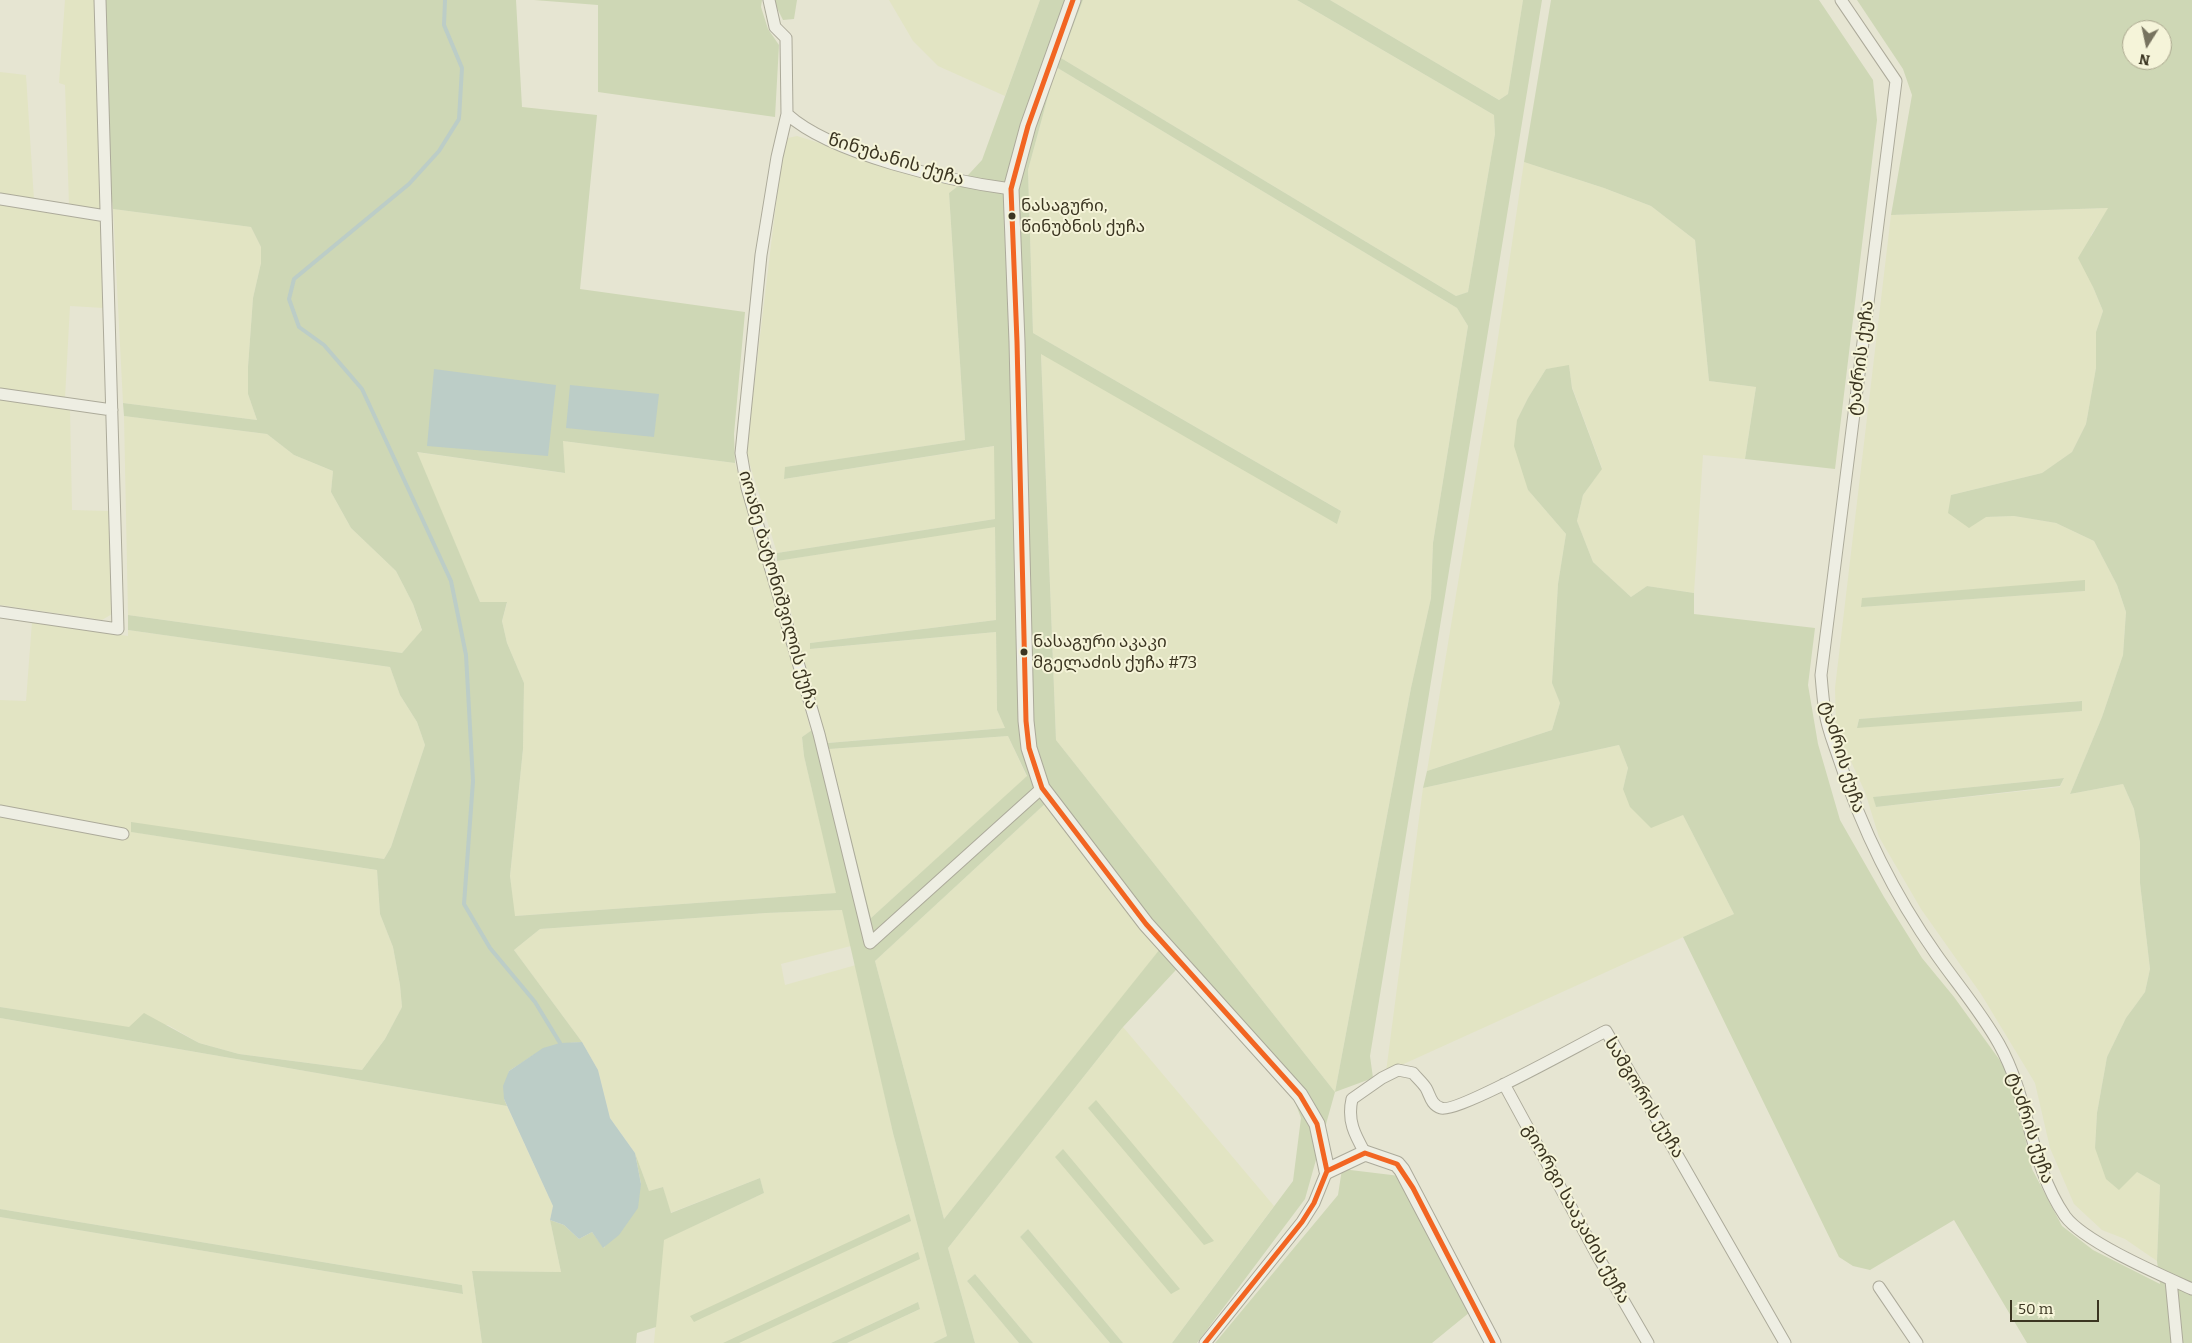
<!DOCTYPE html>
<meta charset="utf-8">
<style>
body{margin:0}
#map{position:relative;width:2192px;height:1343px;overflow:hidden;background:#e6e5d2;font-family:Bitter,serif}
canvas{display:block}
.north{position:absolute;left:2122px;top:20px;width:50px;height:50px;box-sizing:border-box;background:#f5f4d9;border:1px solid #aba88f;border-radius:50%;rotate:190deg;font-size:14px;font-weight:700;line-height:20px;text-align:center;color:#3b3521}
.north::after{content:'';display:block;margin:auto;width:18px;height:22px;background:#77735f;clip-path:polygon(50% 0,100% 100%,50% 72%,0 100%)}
.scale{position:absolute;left:2010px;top:1300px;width:89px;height:22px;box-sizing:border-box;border:2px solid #3b3521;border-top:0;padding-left:6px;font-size:15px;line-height:18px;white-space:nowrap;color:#3b3521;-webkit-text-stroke:4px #f5f4d9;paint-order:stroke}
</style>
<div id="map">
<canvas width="2192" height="1343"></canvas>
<div class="north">N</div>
<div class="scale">50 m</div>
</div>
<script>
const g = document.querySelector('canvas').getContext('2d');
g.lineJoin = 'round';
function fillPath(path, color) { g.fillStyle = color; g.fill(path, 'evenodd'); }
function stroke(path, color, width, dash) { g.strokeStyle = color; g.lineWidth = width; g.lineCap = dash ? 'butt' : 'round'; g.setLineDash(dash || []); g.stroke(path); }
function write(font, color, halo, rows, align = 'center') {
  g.font = font + ' Bitter,"Noto Sans Georgian",serif'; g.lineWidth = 4; g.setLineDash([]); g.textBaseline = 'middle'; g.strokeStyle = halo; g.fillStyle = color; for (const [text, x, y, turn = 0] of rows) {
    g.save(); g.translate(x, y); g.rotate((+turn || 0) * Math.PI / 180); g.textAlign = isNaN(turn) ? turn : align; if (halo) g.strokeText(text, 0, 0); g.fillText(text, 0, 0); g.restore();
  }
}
fillPath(new Path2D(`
 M 65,0 L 96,0 L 102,212 L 69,205 L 65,85 L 59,83 Z
 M 889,0 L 1040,0 L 1005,96 L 938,66 L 913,41 Z
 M 1083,0 L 1297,0 L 1494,115 L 1495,134 L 1468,292 L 1456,296 L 1061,58 Z
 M 1330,0 L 1523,0 L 1508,94 L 1499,100 Z
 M 1056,67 L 1457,308 L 1468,326 L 1433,543 L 1431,598 L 1411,688 L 1335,1092 L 1056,740 L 1041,353 L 1337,523 L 1341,511 L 1033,333 L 1028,170 Z
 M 0,72 L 26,75 L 34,200 L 0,194 Z
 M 797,136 L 958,186 L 949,193 L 965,440 L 786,467 L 784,479 L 995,446 L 995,519 L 777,553 L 746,452 L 782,154 L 788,138 Z
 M 1524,162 L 1604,188 L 1651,206 L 1695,240 L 1709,381 L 1756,387 L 1745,459 L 1703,455 L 1694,593 L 1647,586 L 1631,597 L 1593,562 L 1577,521 L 1583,495 L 1602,468 L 1572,387 L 1569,366 L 1546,369 L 1528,398 L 1517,420 L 1528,490 L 1566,534 L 1558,584 L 1552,683 L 1560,703 L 1552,730 L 1427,771 L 1495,358 Z
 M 0,204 L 103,219 L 104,308 L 70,306 L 65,398 L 0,390 Z
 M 2109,208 L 2091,235 L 2093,287 L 2103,311 L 2096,332 L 2096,368 L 2086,424 L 2072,452 L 2042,473 L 1951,495 L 1986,517 L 2014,516 L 2056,523 L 2094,541 L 2117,585 L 2126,612 L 2123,655 L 2102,717 L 2070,794 L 2123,784 L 2134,809 L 2140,842 L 2140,883 L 2150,969 L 2145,992 L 2126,1018 L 2107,1057 L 2097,1113 L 2095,1148 L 2160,1185 L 2157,1261 L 2125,1239 L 2102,1230 L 2074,1204 L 2050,1148 L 2035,1083 L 1981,994 L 1921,909 L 1879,837 L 1865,792 L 1836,729 L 1835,688 L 1891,215 ZM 2085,581 L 2085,591 L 1861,607 L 1863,598 ZM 2081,701 L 2081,711 L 1857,727 L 1859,719 ZM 2064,778 L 2060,787 L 1876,807 L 1874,797 Z
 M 113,209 L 251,227 L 261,247 L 261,263 L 253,298 L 248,367 L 248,394 L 257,420 L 123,403 Z
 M 0,398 L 70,409 L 72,510 L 109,511 L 112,614 L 102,620 L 0,605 Z
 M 124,416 L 267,434 L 294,455 L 333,471 L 331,492 L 351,528 L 396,571 L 413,604 L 422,631 L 402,653 L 128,615 Z
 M 563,441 L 735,463 L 811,731 L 802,737 L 804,756 L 837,893 L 514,916 L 510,876 L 523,749 L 524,683 L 507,643 L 502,621 L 507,603 L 480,602 L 416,452 L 564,473 Z
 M 995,526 L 996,620 L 810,643 L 811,649 L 996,632 L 997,710 L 1005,728 L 827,743 L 777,561 Z
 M 32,622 L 128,636 L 128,630 L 390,667 L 400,695 L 417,722 L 425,745 L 391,847 L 384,859 L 131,823 L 132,832 L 377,870 L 380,914 L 393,947 L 400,985 L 402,1007 L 385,1039 L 362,1070 L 239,1054 L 199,1043 L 168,1025 L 129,1028 L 0,1007 L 0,700 L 26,701 Z
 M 1008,736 L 1027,777 L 871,918 L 829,749 Z
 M 1619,745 L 1628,768 L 1623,789 L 1683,815 L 1734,914 L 1386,1072 L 1423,788 Z
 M 1047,802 L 1169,939 L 944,1219 L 875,961 Z
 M 843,910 L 851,946 L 781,964 L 785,985 L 856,965 L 893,1133 L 947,1336 L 933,1343 L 847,1343 L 920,1309 L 918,1302 L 831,1343 L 654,1343 L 663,1240 L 764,1193 L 760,1178 L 670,1213 L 663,1187 L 649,1191 L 635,1153 L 610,1118 L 598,1070 L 582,1042 L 514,950 L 540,929 L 766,913 Z
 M 0,1018 L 507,1106 L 553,1206 L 550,1220 L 561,1272 L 472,1271 L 482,1343 L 0,1343 L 0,1217 L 463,1294 L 462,1285 L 0,1209 Z
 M 1123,1027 L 1274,1206 L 1172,1343 L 1123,1343 L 1028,1229 L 1020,1237 L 1110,1343 L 1033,1343 L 975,1274 L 967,1281 L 1019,1343 L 975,1343 L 948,1248 Z`), '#e2e4c3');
fillPath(new Path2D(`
 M 104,0 L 516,0 L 522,107 L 597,115 L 580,289 L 745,312 L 734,434 L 735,463 L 563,441 L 565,473 L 417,452 L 480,602 L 507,602 L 502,621 L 507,643 L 524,683 L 523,749 L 510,876 L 515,916 L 836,893 L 804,756 L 802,737 L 822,723 L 828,743 L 1005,728 L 997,710 L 996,632 L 810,649 L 810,643 L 996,620 L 995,527 L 777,561 L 777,553 L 995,519 L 994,446 L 784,479 L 785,467 L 965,440 L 949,193 L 958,186 L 982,160 L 1040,0 L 1083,0 L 1061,58 L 1456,296 L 1468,292 L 1495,134 L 1494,115 L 1297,0 L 1330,0 L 1499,100 L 1508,94 L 1523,0 L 1542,0 L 1370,1056 L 1373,1078 L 1335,1092 L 1305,1199 L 1197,1343 L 1172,1343 L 1293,1181 L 1301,1118 L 1285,1075 L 1187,958 L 1123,1027 L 948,1248 L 975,1343 L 933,1343 L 947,1336 L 893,1133 L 842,910 L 766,913 L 540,929 L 514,950 L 582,1042 C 545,1044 539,1052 509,1071 L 504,1099 L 507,1106 L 0,1018 L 0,1007 L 129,1027 L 144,1013 L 199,1043 L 239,1054 L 362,1070 L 385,1039 L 402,1007 L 400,985 L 393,947 L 380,914 L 377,870 L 131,832 L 131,822 L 384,859 L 391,847 L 425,745 L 417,722 L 400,695 L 390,667 L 128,630 L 128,615 L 402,653 L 422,630 L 413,604 L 396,571 L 351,528 L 331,492 L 333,471 L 294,455 L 267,434 L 124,416 L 123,403 L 257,420 L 248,394 L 248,367 L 253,298 L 261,263 L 261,247 L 251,227 L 113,209 L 111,193 ZM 1056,67 L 1457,308 L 1468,326 L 1433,543 L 1431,598 L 1411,688 L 1335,1092 L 1056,740 L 1041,354 L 1337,524 L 1341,511 L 1033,333 L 1028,170 ZM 1008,736 L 1027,776 L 871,918 L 829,749 ZM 1047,802 L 1168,939 L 944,1219 L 875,961 Z
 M 534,0 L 762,0 L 761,7 L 768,29 L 779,45 L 775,117 L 598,92 L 598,5 Z
 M 773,0 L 797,0 L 794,19 L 783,20 Z
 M 1551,0 L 1819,0 L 1873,80 L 1877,120 L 1835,469 L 1745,459 L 1756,387 L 1709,381 L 1695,240 L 1651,206 L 1604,188 L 1524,162 Z
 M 1857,0 L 2192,0 L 2192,1343 L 2027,1343 L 1954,1220 L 1870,1270 L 1853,1266 L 1839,1257 L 1683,937 L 1734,914 L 1683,815 L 1651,828 L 1630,807 L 1623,789 L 1628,768 L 1619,745 L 1423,788 L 1427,771 L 1552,730 L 1560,703 L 1552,683 L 1558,584 L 1566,534 L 1528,490 L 1514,446 L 1517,420 L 1528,398 L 1546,369 L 1569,365 L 1572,388 L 1602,469 L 1583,495 L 1577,521 L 1593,562 L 1631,597 L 1647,586 L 1694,593 L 1694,614 L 1815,628 L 1808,685 L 1818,744 L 1840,820 L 1884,897 L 1922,958 L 1954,997 L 2004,1066 L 2015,1091 L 2032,1169 L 2062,1226 L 2093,1250 L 2160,1284 L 2157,1261 L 2160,1185 L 2137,1172 L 2119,1190 L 2106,1179 L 2095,1148 L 2097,1113 L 2107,1057 L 2126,1018 L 2145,992 L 2150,969 L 2140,883 L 2140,842 L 2134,809 L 2123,784 L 2070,794 L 2102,717 L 2123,655 L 2126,612 L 2117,585 L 2094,541 L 2056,523 L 2014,516 L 1986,517 L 1969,528 L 1948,513 L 1951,495 L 2042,473 L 2072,452 L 2086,424 L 2096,368 L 2096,332 L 2103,311 L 2093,287 L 2078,258 L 2108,208 L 1891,215 L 1912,95 L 1903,69 ZM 2132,30 L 2162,30 L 2162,60 L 2132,60 Z
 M 2085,580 L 2085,591 L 1861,607 L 1862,598 Z
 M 2082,701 L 2082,711 L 1857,728 L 1859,719 Z
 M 2064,778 L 2060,786 L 1876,807 L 1873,797 Z
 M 1096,1100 L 1214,1241 L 1204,1245 L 1088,1108 Z
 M 1063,1149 L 1180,1289 L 1171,1294 L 1055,1157 Z
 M 635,1153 L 649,1191 L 663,1187 L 671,1213 L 760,1178 L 764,1193 L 664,1240 L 656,1327 L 637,1333 L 636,1343 L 482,1343 L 472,1271 L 561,1272 L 550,1220 L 564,1225 L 579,1239 L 592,1232 L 604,1248 L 641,1184 Z
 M 1342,1169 L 1400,1176 L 1470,1312 L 1432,1343 L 1215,1343 L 1338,1195 Z
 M 0,1209 L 462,1285 L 463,1294 L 0,1217 Z
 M 909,1214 L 911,1221 L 694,1322 L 690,1316 Z
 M 1028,1229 L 1123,1343 L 1110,1343 L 1020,1237 Z
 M 918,1252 L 920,1259 L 739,1343 L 723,1343 Z
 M 975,1274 L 1033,1343 L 1019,1343 L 967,1281 Z
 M 918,1302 L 920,1309 L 847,1343 L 831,1343 Z`), '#ced7b5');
fillPath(new Path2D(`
 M 434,369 L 556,385 L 548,456 L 427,446 Z
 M 570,385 L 659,394 L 654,437 L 566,428 Z
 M 582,1042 L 598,1070 L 610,1118 L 635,1153 L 641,1184 L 638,1208 L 619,1235 L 603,1248 L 592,1232 L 579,1239 L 564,1225 L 550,1220 L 553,1206 L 504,1099 L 503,1086 L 509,1071 L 543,1048 L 560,1043 Z`), '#bccdc7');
stroke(new Path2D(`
 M 445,0 L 444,25 L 462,68 L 459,119 L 439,151 L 409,184 L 294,279 L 289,299 L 299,327 L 324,345 L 362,389 L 451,581 L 466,655 L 473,781 L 464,904 L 490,948 L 535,1002 L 560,1043`), '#bccdc7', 4);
const minor = new Path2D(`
 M 769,0 L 775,27 L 786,38 L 787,114 L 777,157 L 761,255 L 741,453 L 747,488 L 819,734 L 870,943 L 1042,788
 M 1841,0 L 1896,81 L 1821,675 C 1822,687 1823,700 1825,712 C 1827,728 1834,744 1839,759 C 1862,830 1893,893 1936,954 C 1957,984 1981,1012 1999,1044 C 2030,1099 2029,1164 2065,1216 C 2084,1242 2161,1275 2192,1289
 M 787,114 C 832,155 950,181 1011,189
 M 0,199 L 106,216
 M 0,394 L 112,410
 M 0,612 L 118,629 L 100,0
 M 0,811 L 123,834
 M 1504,1084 L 1597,1255 L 1648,1343
 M 1365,1153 C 1355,1135 1347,1121 1352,1099 L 1382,1078 L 1398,1070 L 1413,1073 C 1417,1078 1422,1082 1426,1088 C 1430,1095 1431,1105 1441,1108 C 1456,1114 1584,1042 1606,1031 L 1785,1343
 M 2171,1280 L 2177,1343
 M 1879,1287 L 1917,1343
 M 1205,1343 L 1302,1222 L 1314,1203 L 1327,1171`);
const tertiary = new Path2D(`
 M 1073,0 L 1028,126 L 1011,189 L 1017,342 L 1026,721 L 1029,748 L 1042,788 L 1146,924 L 1300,1095 L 1317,1124 L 1327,1171 L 1365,1153 L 1397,1164 L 1402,1170 L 1493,1343`);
stroke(minor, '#acaa9a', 13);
stroke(tertiary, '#acaa9a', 17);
stroke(minor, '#eeeee3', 11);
stroke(tertiary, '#eeeee3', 15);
stroke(new Path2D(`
 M 1073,0 L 1028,126 L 1011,189 L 1017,342 L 1026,721 L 1029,748 L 1042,788 L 1146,924 L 1300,1095 L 1317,1124 L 1327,1171
 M 1327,1171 L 1365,1153 L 1397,1164 L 1413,1188 L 1493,1343
 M 1205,1343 L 1302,1222 L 1314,1203 L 1327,1171`), '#f26522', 5);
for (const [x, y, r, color] of [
 [1012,216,4.5,"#3b3521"],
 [1024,652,4.5,"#3b3521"]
]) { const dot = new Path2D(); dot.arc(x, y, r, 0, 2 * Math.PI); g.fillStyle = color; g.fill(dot); stroke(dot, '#f5f4d9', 2); }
write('17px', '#3b3521', '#f5f4d9', [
 ["ნასაგური,",1021,206],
 ["წინუბნის ქუჩა",1021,227],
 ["ნასაგური აკაკი",1033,642],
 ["მგელაძის ქუჩა #73",1033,663]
], 'left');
write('18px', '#3b3521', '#f5f4d9', [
 ["წინუბანის ქუჩა",896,160,17],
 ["ტაძრის ქუჩა",1861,358,-83],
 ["იოანე ბატონიშვილის ქუჩა",778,590,74],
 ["ტაძრის ქუჩა",1842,757,73],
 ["სამგორის ქუჩა",1644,1098,59],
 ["ტაძრის ქუჩა",2030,1128,72],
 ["გიორგი სააკაძის ქუჩა",1576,1214,61]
]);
</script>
